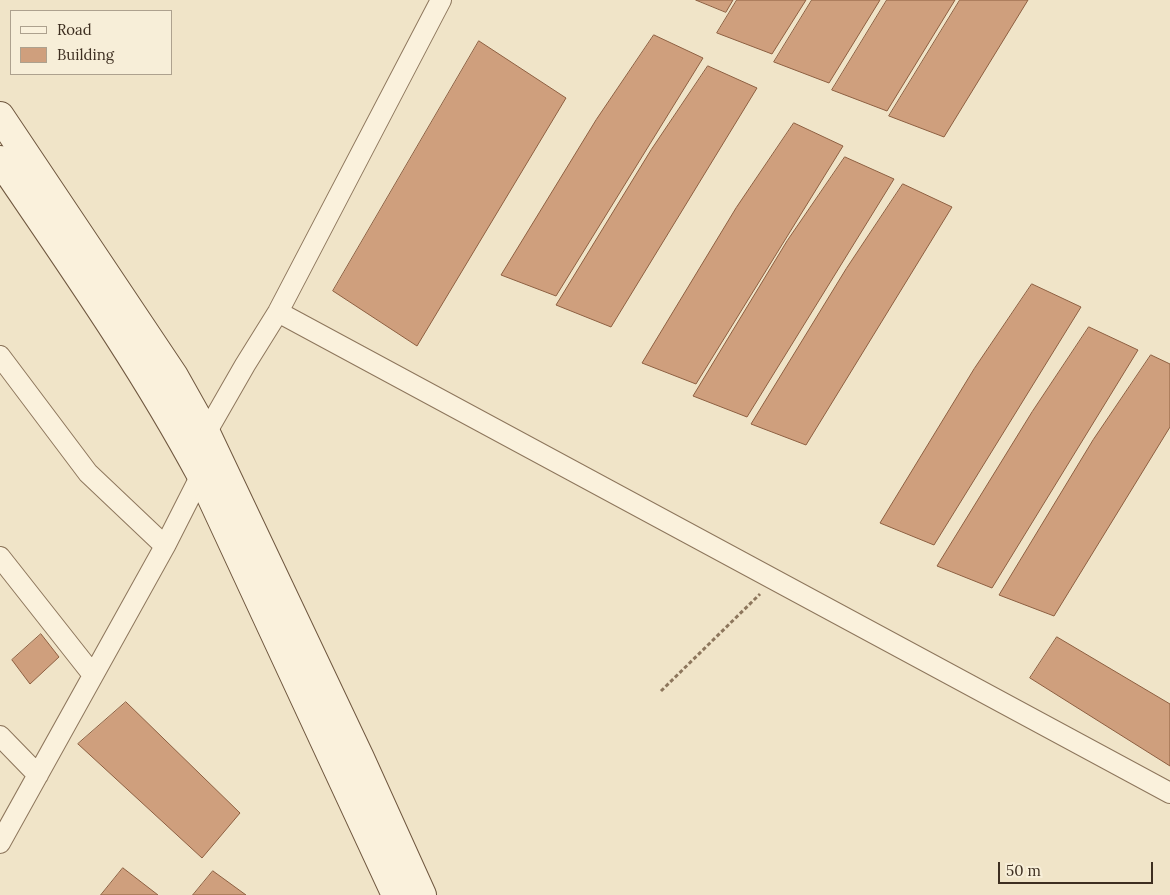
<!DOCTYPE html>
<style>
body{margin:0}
#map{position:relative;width:1170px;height:895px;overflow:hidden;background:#f0e4c8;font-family:Lora,serif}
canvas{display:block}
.legend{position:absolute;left:10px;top:10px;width:162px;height:65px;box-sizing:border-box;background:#f7eed8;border:1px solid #ada18e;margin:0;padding:6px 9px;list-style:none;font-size:15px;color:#3d2e20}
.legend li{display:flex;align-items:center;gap:10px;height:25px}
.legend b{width:25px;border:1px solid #ada18e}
.scale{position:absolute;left:998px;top:862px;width:155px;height:22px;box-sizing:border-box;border:2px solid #3d2e20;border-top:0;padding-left:6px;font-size:15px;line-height:18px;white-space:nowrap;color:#3d2e20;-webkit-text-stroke:4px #f7eed8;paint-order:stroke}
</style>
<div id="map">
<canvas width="1170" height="895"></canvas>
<ul class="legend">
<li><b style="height:6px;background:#faf1dc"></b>Road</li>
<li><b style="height:14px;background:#cf9f7d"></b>Building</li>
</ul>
<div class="scale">50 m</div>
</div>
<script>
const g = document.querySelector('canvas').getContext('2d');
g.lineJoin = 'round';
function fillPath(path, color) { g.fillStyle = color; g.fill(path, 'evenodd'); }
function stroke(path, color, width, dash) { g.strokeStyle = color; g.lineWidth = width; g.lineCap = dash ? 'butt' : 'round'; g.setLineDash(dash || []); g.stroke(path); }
const building = new Path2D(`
 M 696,0 L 733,0 L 726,12 Z
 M 737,0 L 806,0 L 772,54 L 717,33 Z
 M 812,0 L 880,0 L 829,83 L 774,62 Z
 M 887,0 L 955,0 L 887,111 L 832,90 Z
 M 960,0 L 1028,0 L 944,137 L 889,116 Z
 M 654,35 L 703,58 L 556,296 L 501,275 L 596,120 Z
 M 479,41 L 566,98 L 417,346 L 333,291 Z
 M 708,66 L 757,88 L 611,327 L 556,305 L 651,150 Z
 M 794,123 L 843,146 L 696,384 L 642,363 L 736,208 Z
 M 845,157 L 894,179 L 747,417 L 693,396 L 787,241 Z
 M 903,184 L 952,207 L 806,445 L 751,424 L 846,269 Z
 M 1032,284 L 1081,307 L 934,545 L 880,523 L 974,369 Z
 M 1089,327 L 1138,350 L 992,588 L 937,566 L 1032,412 Z
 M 1151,355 L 1170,364 L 1170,427 L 1054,616 L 999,595 L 1093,440 Z
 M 41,634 L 59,657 L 30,684 L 12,660 Z
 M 1057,637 L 1170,704 L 1170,766 L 1030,678 Z
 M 126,702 L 240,813 L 202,858 L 78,744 Z
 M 123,868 L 158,895 L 101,895 Z
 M 213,871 L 246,895 L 193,895 Z`);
fillPath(building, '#cf9f7d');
stroke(building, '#8d5f41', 1);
const street = new Path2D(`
 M 278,312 L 1170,793
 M 0,356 L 88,473 L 165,546
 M 0,557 L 93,675
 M 0,736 L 38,775
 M 0,843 L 165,546 L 201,475 L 206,433 L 245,365 L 278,312 L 441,0`);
const secondary = new Path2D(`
 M 0,116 L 174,376 L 206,433 L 360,758 L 422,895
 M 0,160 C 70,263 142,365 201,475 L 396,895`);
stroke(street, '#8d765c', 22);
stroke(secondary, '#6f573f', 30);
stroke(new Path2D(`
 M 661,691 L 760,594`), '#8d765c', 3, [4, 2.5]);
stroke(street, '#faf1dc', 20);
stroke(secondary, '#faf1dc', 28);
</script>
